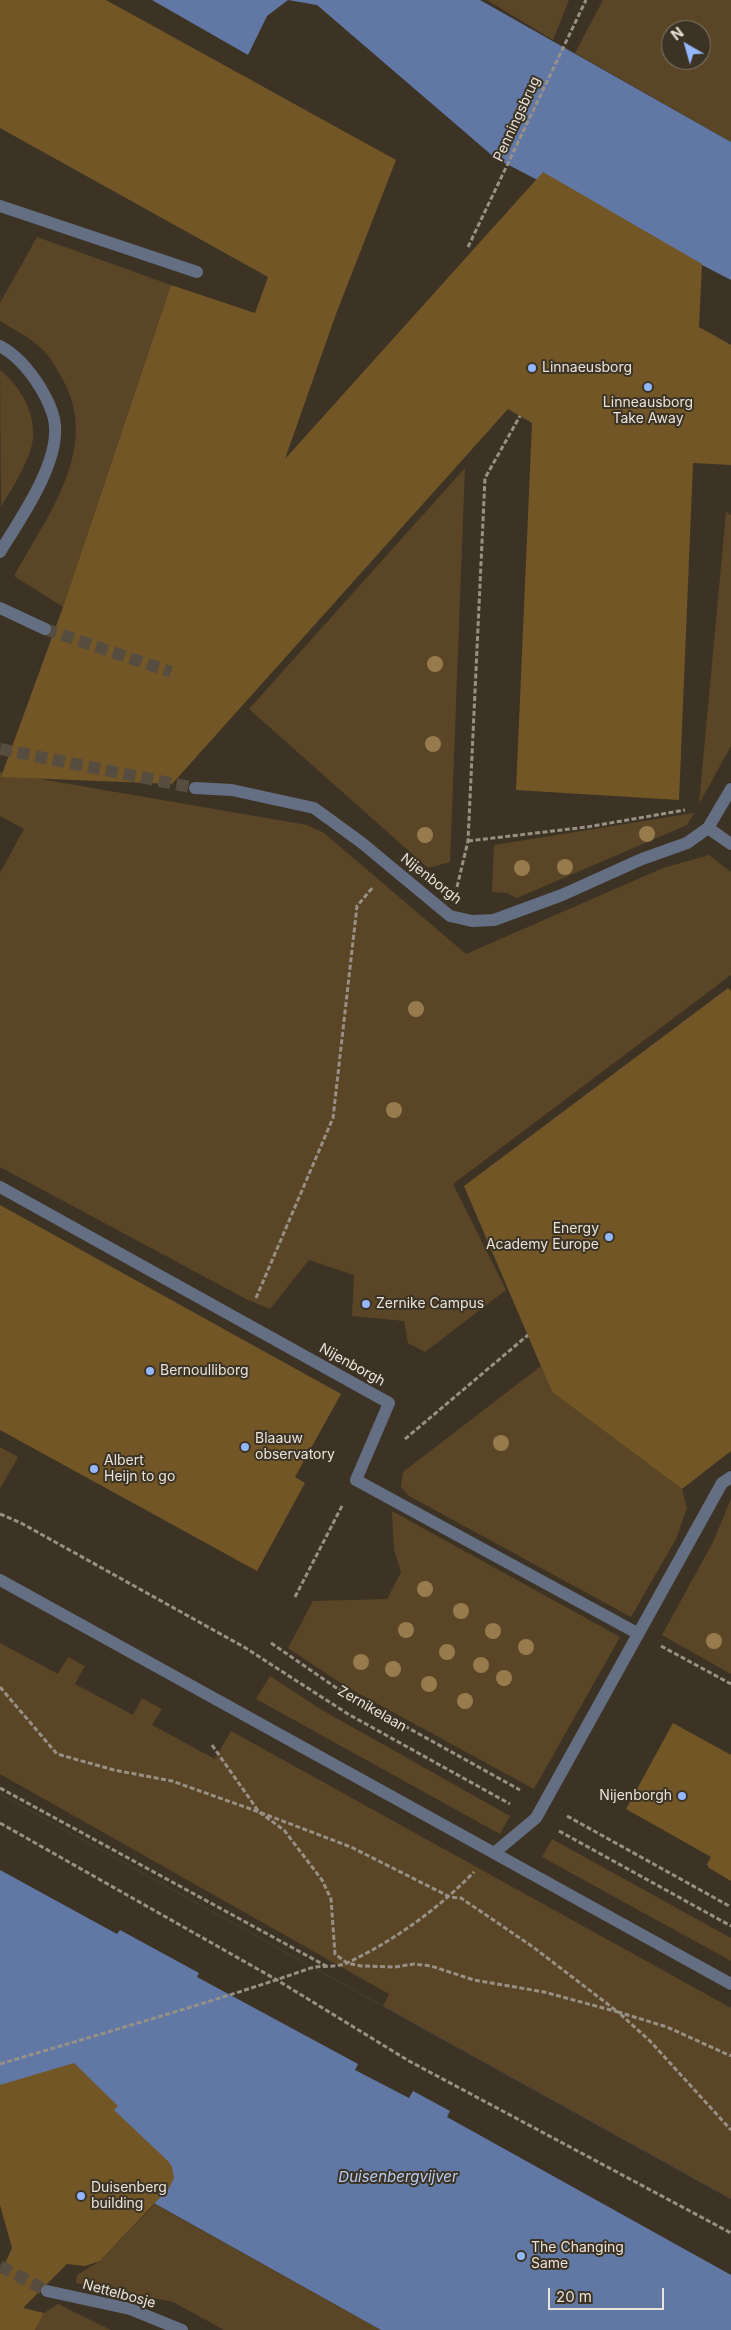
<!DOCTYPE html>
<style>
body{margin:0}
#map{position:relative;width:731px;height:2330px;overflow:hidden;background:#3c3325;font-family:Inter,sans-serif}
canvas{display:block}
.north{position:absolute;left:661px;top:20px;width:50px;height:50px;box-sizing:border-box;background:#3c3325;border:1px solid #81796d;border-radius:50%;rotate:322deg;font-size:14px;font-weight:700;line-height:20px;text-align:center;color:#e9e3da}
.north::after{content:'';display:block;margin:auto;width:18px;height:22px;background:#92b7fd;clip-path:polygon(50% 0,100% 100%,50% 72%,0 100%)}
.scale{position:absolute;left:548px;top:2288px;width:116px;height:22px;box-sizing:border-box;border:2px solid #e9e3da;border-top:0;padding-left:6px;font-size:15px;line-height:18px;white-space:nowrap;color:#e9e3da;-webkit-text-stroke:4px #3c3325;paint-order:stroke}
</style>
<div id="map">
<canvas width="731" height="2330"></canvas>
<div class="north">N</div>
<div class="scale">20 m</div>
</div>
<script>
const g = document.querySelector('canvas').getContext('2d');
g.lineJoin = 'round';
function fillPath(path, color) { g.fillStyle = color; g.fill(path, 'evenodd'); }
function stroke(path, color, width, dash) { g.strokeStyle = color; g.lineWidth = width; g.lineCap = dash ? 'butt' : 'round'; g.setLineDash(dash || []); g.stroke(path); }
function write(font, color, halo, rows, align = 'center') {
  g.font = font + ' Inter,sans-serif'; g.lineWidth = 4; g.setLineDash([]); g.textBaseline = 'middle'; g.strokeStyle = halo; g.fillStyle = color; for (const [text, x, y, turn = 0] of rows) {
    g.save(); g.translate(x, y); g.rotate((+turn || 0) * Math.PI / 180); g.textAlign = isNaN(turn) ? turn : align; if (halo) g.strokeText(text, 0, 0); g.fillText(text, 0, 0); g.restore();
  }
}
fillPath(new Path2D(`
 M 487,0 L 569,0 L 553,40 Z
 M 603,0 L 731,0 L 731,142 L 575,53 ZM 671,30 L 701,30 L 701,60 L 671,60 Z
 M 37,237 L 171,285 L 63,607 L 14,576 C 46,518 101,448 63,380 C 57,370 52,359 44,351 C 31,338 15,330 0,321 L 0,303 Z
 M 0,370 C 21,387 38,416 32,445 C 26,467 12,488 1,507 Z
 M 465,468 L 450,862 L 428,868 L 249,709 Z
 M 726,512 L 731,515 L 731,746 L 699,804 Z
 M 0,772 L 307,825 L 324,833 L 466,954 L 663,868 L 709,855 L 731,872 L 731,975 L 453,1184 L 506,1290 L 425,1352 L 408,1343 L 404,1321 L 352,1316 L 354,1275 L 309,1260 L 270,1309 L 246,1299 L 0,1167 L 0,873 L 24,829 L 0,816 Z
 M 694,813 L 687,825 L 517,898 L 507,893 L 492,892 L 494,845 Z
 M 541,1366 L 552,1392 L 682,1489 L 687,1508 L 676,1539 L 631,1617 L 409,1496 L 401,1487 L 403,1472 Z
 M 0,1447 L 18,1457 L 0,1489 Z
 M 731,1499 L 731,1674 L 662,1635 L 713,1542 Z
 M 392,1511 L 620,1637 L 534,1789 L 345,1686 L 288,1648 L 313,1601 L 387,1599 L 401,1572 L 394,1550 Z
 M 0,1643 L 58,1674 L 68,1657 L 85,1666 L 75,1684 L 133,1715 L 142,1698 L 162,1709 L 152,1725 L 215,1759 L 231,1731 L 731,2008 L 731,2199 L 383,2006 L 389,1994 L 0,1774 Z
 M 270,1676 L 322,1710 L 510,1816 L 500,1834 L 256,1699 Z
 M 552,1839 L 731,1938 L 731,1961 L 542,1857 Z
 M 155,2204 L 381,2330 L 224,2330 L 173,2302 L 76,2283 L 77,2275 L 100,2261 Z
 M 58,2304 L 111,2330 L 35,2330 L 44,2313 Z`), '#5a4626');
fillPath(new Path2D(`
 M 152,0 L 480,0 L 731,142 L 731,280 L 495,158 L 317,5 L 288,0 L 267,16 L 248,55 Z
 M 0,1794 L 731,2199 L 731,2330 L 381,2330 L 0,2117 Z`), '#6178a5');
fillPath(new Path2D(`
 M 0,1794 L 731,2199 L 731,2275 L 447,2117 L 450,2111 L 413,2091 L 409,2098 L 355,2070 L 358,2064 L 197,1977 L 199,1973 L 120,1930 L 117,1934 L 0,1870 Z`), '#3c3325');
fillPath(new Path2D(`
 M 0,0 L 106,0 L 396,160 L 336,314 L 285,459 L 543,172 L 702,264 L 699,327 L 731,345 L 731,465 L 693,463 L 679,800 L 516,790 L 532,423 L 508,409 L 172,784 L 1,777 L 63,607 L 171,285 L 255,313 L 268,277 L 0,128 Z
 M 728,988 L 731,991 L 731,1451 L 682,1489 L 552,1392 L 464,1186 Z
 M 0,1205 L 341,1394 L 295,1477 L 305,1483 L 257,1571 L 0,1430 Z
 M 673,1723 L 731,1755 L 731,1881 L 709,1868 L 707,1864 L 711,1857 L 626,1809 Z
 M 74,2063 L 118,2106 L 114,2110 L 169,2162 L 172,2167 L 174,2178 L 169,2188 L 100,2261 L 85,2266 L 67,2264 L 23,2308 L 44,2313 L 35,2330 L 0,2330 L 0,2274 L 12,2248 L 0,2205 L 0,2085 Z`), '#735626');
stroke(new Path2D(`
 M 45,629 L 171,672
 M 0,749 L 195,788
 M 0,2266 L 47,2291`), '#564d40', 12, [12, 6]);
stroke(new Path2D(`
 M 468,247 L 586,0
 M 468,841 L 587,827 L 685,810
 M 457,887 L 468,841 L 485,478 L 520,416
 M 256,1298 L 333,1118 L 357,906 L 373,887
 M 405,1439 L 528,1335
 M 0,1514 L 21,1523 L 244,1647 L 348,1714 L 510,1804
 M 295,1597 L 343,1504
 M 271,1643 L 338,1689 L 520,1790
 M 661,1646 L 731,1684
 M 0,1687 L 57,1754 L 114,1770 L 172,1781 L 259,1812 L 351,1847 L 450,1897 L 461,1898 L 533,1947 L 618,2012 L 667,2027 L 731,2056
 M 212,1745 L 259,1812 L 284,1830 L 322,1880 L 331,1899 L 335,1954 L 347,1963 L 361,1966 L 395,1967 L 414,1964 L 431,1966 L 474,1980 L 544,1992 L 618,2012 L 650,2041 L 731,2130
 M 0,1788 L 326,1966
 M 567,1816 L 731,1907
 M 0,1823 L 277,1980 L 409,2061 L 731,2233
 M 559,1831 L 731,1926
 M 0,2064 C 103,2033 207,2004 308,1969 C 321,1964 336,1969 349,1962 C 395,1940 438,1909 474,1872`), '#989085', 3, [5, 2.5]);
stroke(new Path2D(`
 M 0,206 L 197,272
 M 0,346 C 17,355 30,371 40,387 C 47,399 54,412 55,426 C 58,466 20,519 0,552
 M 0,608 L 45,629
 M 195,788 L 232,790 L 314,808 L 362,843 L 450,916 L 472,921 L 494,920 L 562,895 L 642,859 L 687,843 L 708,828 L 731,789
 M 708,828 L 731,844
 M 0,1187 L 389,1403 L 356,1480 L 637,1633
 M 0,1580 L 731,1984
 M 494,1853 L 536,1818 L 722,1483 L 731,1477
 M 47,2291 L 130,2309 L 182,2330`), '#656f83', 12);
g.fillStyle = '#987b4d';
for (const [x, y] of [
 [435,664],
 [433,744],
 [647,834],
 [425,835],
 [565,867],
 [522,868],
 [416,1009],
 [394,1110],
 [501,1443],
 [425,1589],
 [461,1611],
 [406,1630],
 [493,1631],
 [714,1641],
 [526,1647],
 [447,1652],
 [361,1662],
 [481,1665],
 [393,1669],
 [504,1678],
 [429,1684],
 [465,1701]
]) { g.beginPath(); g.arc(x, y, 8, 0, 2 * Math.PI); g.fill(); }
for (const [x, y, r, color] of [
 [532,368,5,"#92b7fd"],
 [648,387,5,"#92b7fd"],
 [609,1237,5,"#92b7fd"],
 [366,1304,5,"#92b7fd"],
 [150,1371,5,"#92b7fd"],
 [245,1447,5,"#92b7fd"],
 [94,1469,5,"#92b7fd"],
 [682,1796,5,"#92b7fd"],
 [81,2196,5,"#92b7fd"],
 [521,2256,5,"#92b7fd"]
]) { const dot = new Path2D(); dot.arc(x, y, r, 0, 2 * Math.PI); g.fillStyle = color; g.fill(dot); stroke(dot, '#3c3325', 2); }
write('14px', '#e9e3da', '#3c3325', [
 ["Penningsbrug",517,119,-65],
 ["Nijenborgh",431,879,38],
 ["Nijenborgh",352,1365,29],
 ["Zernikelaan",372,1709,30],
 ["Nettelbosje",119,2294,15]
]);
write('14px', '#e9e3da', '#3c3325', [
 ["Linnaeusborg",542,368],
 ["Linneausborg",648,403,"center"],
 ["Take Away",648,419,"center"],
 ["Energy",599,1229,"right"],
 ["Academy Europe",599,1245,"right"],
 ["Zernike Campus",376,1304],
 ["Bernoulliborg",160,1371],
 ["Blaauw",255,1439],
 ["observatory",255,1455],
 ["Albert",104,1461],
 ["Heijn to go",104,1477],
 ["Nijenborgh",672,1796,"right"],
 ["Duisenberg",91,2188],
 ["building",91,2204],
 ["The Changing",531,2248],
 ["Same",531,2264]
], 'left');
write('italic 15px', '#b6cdf6', '#3c3325', [
 ["Duisenbergvijver",398,2177]
]);
</script>
